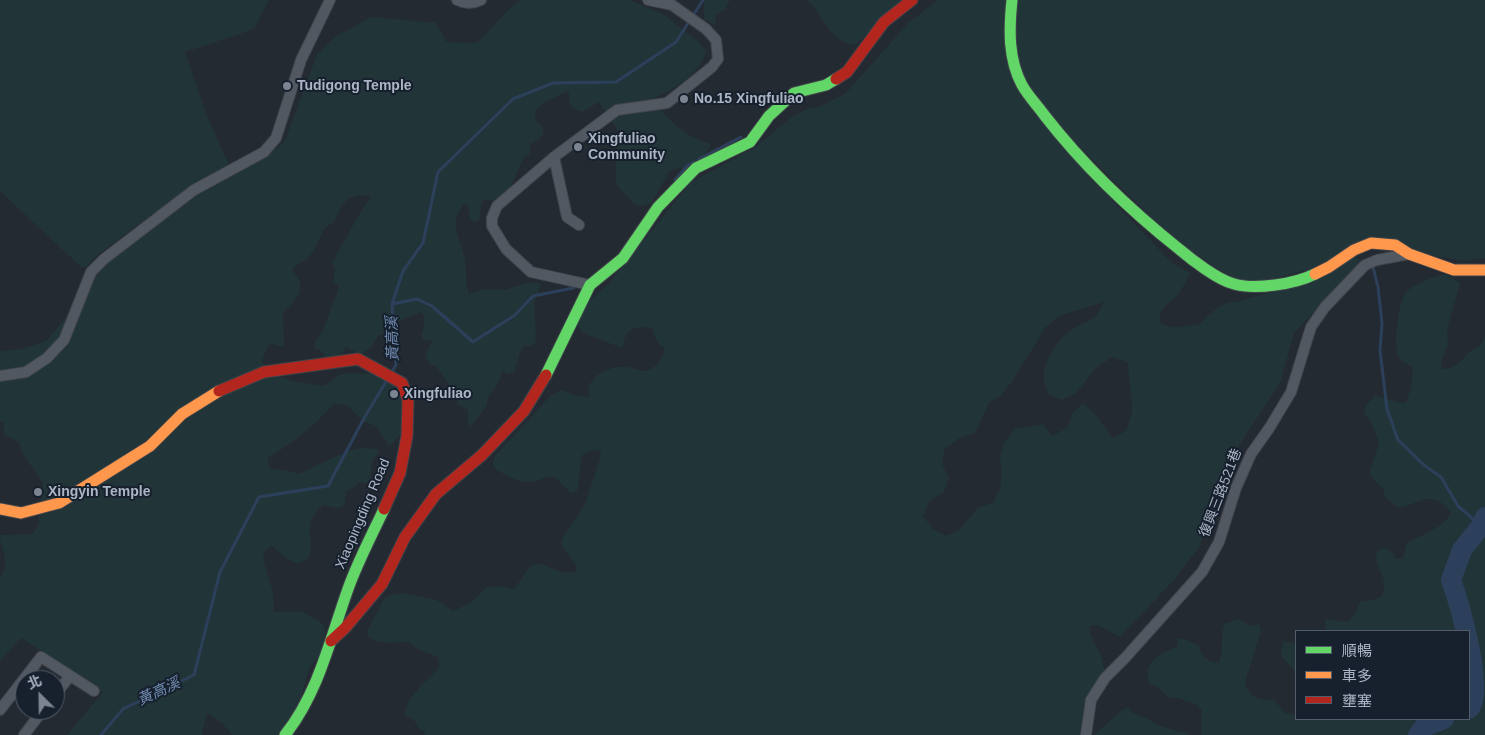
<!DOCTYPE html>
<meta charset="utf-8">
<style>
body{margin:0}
#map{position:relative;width:1485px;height:735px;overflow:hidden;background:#242a32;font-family:Helvetica,"Noto Sans TC",sans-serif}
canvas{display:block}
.legend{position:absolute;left:1295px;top:630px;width:175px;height:90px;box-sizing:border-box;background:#17202d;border:1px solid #525c6a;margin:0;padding:6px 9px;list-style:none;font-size:15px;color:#abb5c6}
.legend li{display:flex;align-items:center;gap:10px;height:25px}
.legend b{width:25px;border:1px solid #525c6a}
.north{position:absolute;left:15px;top:670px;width:50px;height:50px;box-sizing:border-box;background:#17202d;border:1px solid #525c6a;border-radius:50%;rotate:337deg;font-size:14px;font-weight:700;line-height:20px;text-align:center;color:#abb5c6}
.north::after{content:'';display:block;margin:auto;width:18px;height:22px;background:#7c8492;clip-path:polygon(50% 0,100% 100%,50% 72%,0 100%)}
</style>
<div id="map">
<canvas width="1485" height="735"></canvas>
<ul class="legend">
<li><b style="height:6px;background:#63d668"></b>順暢</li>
<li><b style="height:6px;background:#ff974d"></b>車多</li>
<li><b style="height:6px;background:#b3261e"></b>壅塞</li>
</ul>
<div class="north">北</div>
</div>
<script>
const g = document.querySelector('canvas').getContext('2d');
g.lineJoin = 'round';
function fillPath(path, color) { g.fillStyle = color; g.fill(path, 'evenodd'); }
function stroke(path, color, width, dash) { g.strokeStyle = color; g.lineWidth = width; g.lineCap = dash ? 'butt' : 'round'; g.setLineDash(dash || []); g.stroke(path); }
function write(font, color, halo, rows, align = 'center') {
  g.font = font + ' Helvetica,"Noto Sans TC",sans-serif'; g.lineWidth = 4; g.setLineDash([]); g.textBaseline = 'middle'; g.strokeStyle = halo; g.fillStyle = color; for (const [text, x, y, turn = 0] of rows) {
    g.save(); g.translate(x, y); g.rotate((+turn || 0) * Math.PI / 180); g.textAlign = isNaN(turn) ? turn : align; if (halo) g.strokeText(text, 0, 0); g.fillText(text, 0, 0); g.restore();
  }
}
fillPath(new Path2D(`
 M 0,0 L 269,0 L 254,29 L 185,52 L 207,116 L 229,165 C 193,187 157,209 124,235 C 110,245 97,254 86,267 L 81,267 L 0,191 Z
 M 520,0 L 630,0 L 663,14 L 699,42 L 706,51 C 701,74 674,88 655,98 C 664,119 688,138 711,144 L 709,149 L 693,168 L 673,169 L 669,172 L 652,202 C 635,212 634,202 624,193 C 620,189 618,188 616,183 C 616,169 614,150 623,138 L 599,102 L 582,112 C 566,107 572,104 568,91 C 560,97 529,104 536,120 C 538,123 542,126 544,130 L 542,136 L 532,144 L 528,143 L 531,148 L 529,155 L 524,157 L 509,191 L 497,202 L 485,199 L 482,203 L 479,220 L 475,222 L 470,219 L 468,205 L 464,204 C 447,224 462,240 465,260 C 467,271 465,283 469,294 L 484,289 L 504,290 L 531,282 L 541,284 L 534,304 L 536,336 L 535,343 L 531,346 L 525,345 L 521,350 L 514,372 L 508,374 L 503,371 L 494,391 L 489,395 L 486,407 L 470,427 L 468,422 L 468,410 L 458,405 C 455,391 444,378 436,366 L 430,365 L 425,355 L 433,340 L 428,341 L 422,338 L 422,332 L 425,327 L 423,322 L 424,316 L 421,312 L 391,324 L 383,334 L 378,336 L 372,346 L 361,355 L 346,347 L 340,357 L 324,360 L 324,355 L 320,350 L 315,349 L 315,342 L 323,331 L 338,290 L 338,285 L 333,282 L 335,269 L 332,263 L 361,211 L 371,196 C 346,192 342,204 334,223 C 321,225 319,244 312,253 C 307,260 300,264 293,267 L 293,272 C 309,288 295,301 283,313 L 284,347 L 269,343 L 262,361 C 273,382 304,382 324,386 L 339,375 L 347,373 L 373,374 L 403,385 L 401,434 L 389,446 L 376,426 L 365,422 L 346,405 L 333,404 L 318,421 L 291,443 L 268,458 L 268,465 L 272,469 L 285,470 L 299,474 L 347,451 L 361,448 L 379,449 L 378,455 L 373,458 L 369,484 L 359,482 L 356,486 L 346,491 L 345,502 L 342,507 L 336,508 L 324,505 C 299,524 316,534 309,558 L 298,564 L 287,559 L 272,546 L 266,549 L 263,557 C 266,574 277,594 273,612 L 301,611 L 319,621 L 323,625 L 325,631 L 323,653 L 310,666 L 298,706 L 286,735 L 232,735 L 222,723 L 207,713 L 202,735 L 67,735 L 103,692 L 21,638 L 0,661 L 0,578 C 12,560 0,552 0,535 L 33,534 L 39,523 L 38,507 L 42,496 L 43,483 L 22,453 L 19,442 L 7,436 L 3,432 L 4,424 L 0,421 L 0,351 L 21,349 L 41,343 L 47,340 L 69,314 L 94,275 L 122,251 L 199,194 L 270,154 L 285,141 L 317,54 L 335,37 L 371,17 L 436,23 L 447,42 L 477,43 L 512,6 Z
 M 704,0 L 730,0 L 725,9 L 716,15 L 715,25 L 704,19 Z
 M 807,0 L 905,0 L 855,45 C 830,43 823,14 807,0 Z
 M 938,0 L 1007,0 L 1008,56 L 1086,173 L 1172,263 L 1190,273 C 1187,279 1184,286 1180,291 C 1172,305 1159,303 1160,323 C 1177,332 1182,324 1198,325 C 1210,316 1219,301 1236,302 L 1277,291 L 1318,277 L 1357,257 L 1361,263 L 1294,333 L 1280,383 L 1234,453 L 1229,475 L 1199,547 L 1173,581 L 1120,637 L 1097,625 L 1090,626 L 1090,634 L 1101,656 L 1105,671 L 1081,735 L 424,735 L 425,731 L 419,729 L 414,720 L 405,715 C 404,699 426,682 437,670 L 439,666 L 438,658 C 432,653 424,653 418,649 C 414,647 413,644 408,642 C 393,641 378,647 367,635 L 368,629 L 384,599 L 390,595 L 403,593 L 437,600 L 453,611 L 470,603 L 487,587 L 500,586 L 514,589 C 520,582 524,572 531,566 C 543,557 558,579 577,571 L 576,565 L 561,545 L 562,539 L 585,504 L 601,456 L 600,451 L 594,450 L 583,454 C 578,466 581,479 577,491 L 571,493 L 555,477 C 544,476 541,481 532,482 C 518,483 506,475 495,469 L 493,463 L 495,456 L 551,395 L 562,390 L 574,395 L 589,397 C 583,379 609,365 626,367 C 632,367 639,371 645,371 C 655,370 665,356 664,348 C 657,344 654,337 653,329 C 647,326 633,327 628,332 C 625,336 623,344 622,348 L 583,333 L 572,317 L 609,283 L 691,182 L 754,148 L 793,116 L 809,108 L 819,107 L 845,94 L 909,22 ZM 1104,302 C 1095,323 1090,318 1073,329 C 1058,338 1043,360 1044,378 C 1044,383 1047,389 1048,394 L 1062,400 L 1076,393 L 1096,368 L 1112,357 L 1128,362 C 1128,378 1132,394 1132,410 C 1131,417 1128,424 1127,430 L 1113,438 L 1094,413 L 1083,403 L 1072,414 L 1067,428 L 1052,436 L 1043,424 L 1014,429 L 1005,441 L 1000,457 L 1002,473 L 1000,489 L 993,503 L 979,507 L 959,530 L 946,536 L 933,529 L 923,516 L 929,501 L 944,492 L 949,478 L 942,464 L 945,448 L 960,438 L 975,433 L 989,403 L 1001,395 L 1012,382 L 1045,328 L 1059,316 Z
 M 1017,0 L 1485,0 L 1485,258 L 1465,261 L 1422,254 L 1373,237 L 1317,267 L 1280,277 L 1259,281 L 1235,280 L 1192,252 L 1151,217 L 1077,145 L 1026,83 L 1016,50 Z
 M 1441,275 L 1448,275 L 1460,283 L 1447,330 L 1448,345 L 1441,362 L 1442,369 L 1450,368 L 1457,365 L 1468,353 L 1481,345 L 1485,336 L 1485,735 L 1201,735 L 1202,710 L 1197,705 L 1178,698 L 1169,698 L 1157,686 L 1150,684 C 1140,663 1161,654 1177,646 L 1178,638 L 1185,639 L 1199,646 C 1202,658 1208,661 1219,663 C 1224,650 1220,637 1224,624 L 1238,619 L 1251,626 L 1259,624 L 1261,631 L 1245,682 C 1248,698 1259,700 1274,700 L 1285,713 L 1296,715 L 1296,719 L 1469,719 L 1469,631 L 1325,631 L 1326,619 L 1347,622 L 1354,616 L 1360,602 L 1375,599 L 1382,596 C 1390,573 1370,567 1378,550 L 1385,548 L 1392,552 L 1396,559 L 1403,558 L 1407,543 C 1422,534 1443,529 1451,512 C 1430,488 1422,504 1398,508 L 1385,497 L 1383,489 L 1369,474 L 1379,443 L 1373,426 L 1364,412 L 1366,405 L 1376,395 L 1399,403 L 1406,403 L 1411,387 L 1413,367 C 1409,365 1403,363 1400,359 C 1392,350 1398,300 1407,291 C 1412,286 1433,277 1441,275 Z
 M 1284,641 L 1296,644 L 1296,673 C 1287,659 1277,660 1284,641 Z
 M 1127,707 L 1133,713 L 1146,718 L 1158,725 L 1173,730 L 1189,733 L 1189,735 L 1094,735 L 1121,711 Z`), '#213438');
stroke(new Path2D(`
 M 699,159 L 741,137
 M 675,180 L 688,165 L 694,162
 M 1373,267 L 1378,287 L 1382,323 L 1380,350 L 1387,409 L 1398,440 L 1424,465 L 1441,477 L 1458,506 L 1481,526
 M 392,304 L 417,299 L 432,306 L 473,342 L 515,315 L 533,296 L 573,288 L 579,284
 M 392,372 L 396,365 L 392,304 L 403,271 L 423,243 L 438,172 L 513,99 L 553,83 L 616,82 L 676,42 L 703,0
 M 101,735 L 123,709 L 194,675 L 220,572 L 259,497 L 328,486 L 363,420 L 387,380`), '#2d405b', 3);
stroke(new Path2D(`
 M 1469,709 C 1485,692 1460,605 1451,580 L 1462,550 L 1481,526 L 1485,517
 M 1418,735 L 1424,727 L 1444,719`), '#2d405b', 20);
const street = new Path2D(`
 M 457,0 C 465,4 473,4 481,0
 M 554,157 L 567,217 L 579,225
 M 590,285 L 531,272 L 506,249 L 492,226 L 492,218 L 497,206 L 554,157 L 617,110 L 667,103 L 712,67 L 718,59 L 716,40 L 706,29 L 672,5 L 648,0
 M 0,376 L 26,372 L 47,358 L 64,340 L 91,272 L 104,259 L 194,190 L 264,152 L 276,138 L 301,60 L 330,0
 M 55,695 L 70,676
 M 0,710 L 41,657 L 94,691
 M 24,735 L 43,710
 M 1086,735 L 1091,700 L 1105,678 L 1125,658 L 1202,572 L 1219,542 L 1236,488 L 1251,454 L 1270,427 L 1291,392 L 1311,327 L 1325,307 L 1365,265 L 1377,260 L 1409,254`);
const fast = new Path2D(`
 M 1012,0 C 1009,29 1008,59 1022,85 C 1028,96 1038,106 1045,116 C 1084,166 1130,210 1179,249 C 1192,260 1218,280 1234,284 C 1256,290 1295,284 1315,274
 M 546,375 L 590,285 L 623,258 L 658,207 L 696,168 L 750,142 L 769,116 L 794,93 L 826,85 L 836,79
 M 285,735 C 319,692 330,639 348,589 C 358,561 372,535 384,509`);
const slow = new Path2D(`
 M 1315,274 L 1329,267 L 1354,250 L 1371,243 L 1395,245 L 1409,254 L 1454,270 L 1485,270
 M 0,509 L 21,513 L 59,503 L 150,446 L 182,414 L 219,391`);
const jam = new Path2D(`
 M 836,79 L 847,72 L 884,22 L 912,0
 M 219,391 L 264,372 L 358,359 L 402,383 L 408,400 L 407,436 L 400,473 L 384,509
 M 331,641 L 345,628 L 382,584 L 405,537 L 436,494 L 482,455 L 524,411 L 546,375`);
stroke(street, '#40444b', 12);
stroke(fast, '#40444b', 13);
stroke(slow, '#40444b', 13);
stroke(jam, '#40444b', 13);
stroke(street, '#525861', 10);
stroke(fast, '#63d668', 11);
stroke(slow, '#ff974d', 11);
stroke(jam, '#b3261e', 11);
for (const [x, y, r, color] of [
 [287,86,5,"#7c8492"],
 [684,99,5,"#7c8492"],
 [578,147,5,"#7c8492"],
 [394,394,5,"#7c8492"],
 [38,492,5,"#7c8492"]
]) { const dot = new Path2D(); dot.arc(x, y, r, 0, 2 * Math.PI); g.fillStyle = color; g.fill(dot); stroke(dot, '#17202d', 2); }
write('bold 14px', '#abb5c6', '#17202d', [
 ["Tudigong Temple",297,86],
 ["No.15 Xingfuliao",694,99],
 ["Xingfuliao",588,139],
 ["Community",588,155],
 ["Xingfuliao",404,394],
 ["Xingyin Temple",48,492]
], 'left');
write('14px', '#abb5c6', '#17202d', [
 ["復興三路521巷",1221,493,-69],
 ["Xiaopingding Road",363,514,-67]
]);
write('italic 15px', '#718cb1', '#17202d', [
 ["黃高溪",393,339,-92],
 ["黃高溪",159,692,-25]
]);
</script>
